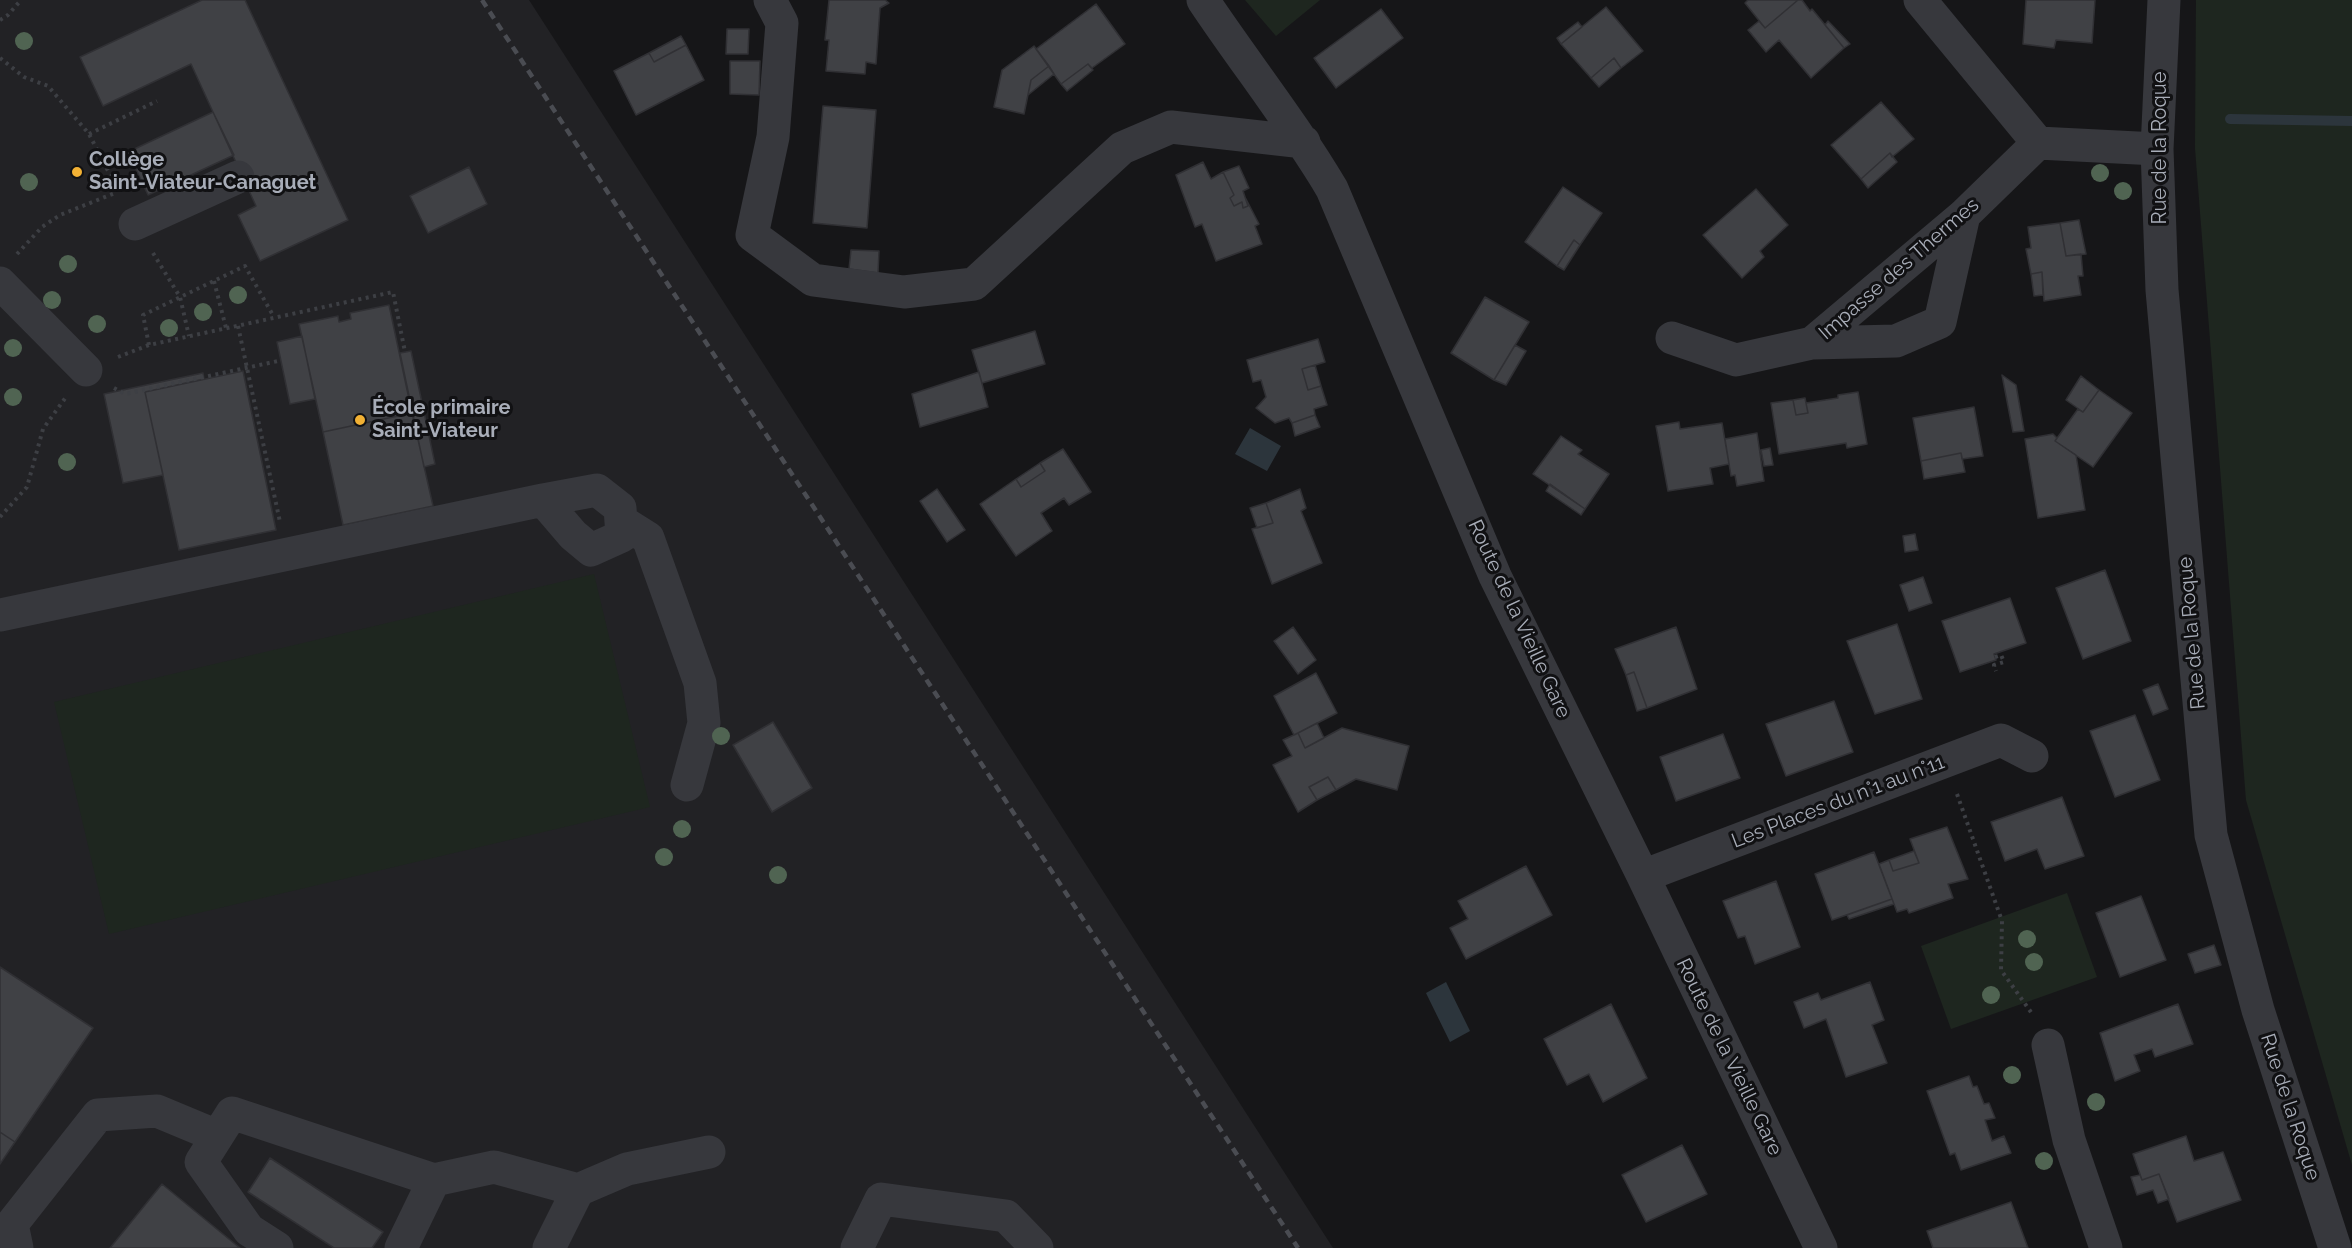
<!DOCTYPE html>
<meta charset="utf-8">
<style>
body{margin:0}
canvas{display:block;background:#161618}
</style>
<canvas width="2352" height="1248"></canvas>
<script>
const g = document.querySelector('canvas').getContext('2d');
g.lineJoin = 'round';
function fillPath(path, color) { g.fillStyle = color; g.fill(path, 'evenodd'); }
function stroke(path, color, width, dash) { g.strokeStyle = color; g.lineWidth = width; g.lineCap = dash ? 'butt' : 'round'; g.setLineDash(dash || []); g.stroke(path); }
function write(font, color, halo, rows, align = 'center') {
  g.font = font + ' Raleway,sans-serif'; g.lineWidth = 6; g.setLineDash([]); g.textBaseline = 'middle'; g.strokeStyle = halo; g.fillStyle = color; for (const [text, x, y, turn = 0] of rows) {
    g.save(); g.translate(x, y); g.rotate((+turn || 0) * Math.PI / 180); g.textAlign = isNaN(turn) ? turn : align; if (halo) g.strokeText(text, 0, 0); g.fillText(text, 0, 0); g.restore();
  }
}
fillPath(new Path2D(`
 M 0,0 L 529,0 L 1333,1248 L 0,1248 Z`), '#222225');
fillPath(new Path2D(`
 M 1245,0 L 1320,0 L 1276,36 Z
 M 2196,0 L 2352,0 L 2352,1165 L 2246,800 L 2195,148 Z
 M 594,574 L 650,807 L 109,934 L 54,702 Z
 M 2067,893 L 2097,977 L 1951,1029 L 1921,946 Z`), '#1e261f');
fillPath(new Path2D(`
 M 1250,428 L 1281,446 L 1267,471 L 1235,454 Z
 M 1446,982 L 1470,1031 L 1450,1042 L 1426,993 Z`), '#2c353c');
stroke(new Path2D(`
 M 2230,119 L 2352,121`), '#2c353c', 10);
const building = new Path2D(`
 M 202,0 L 245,0 L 348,220 L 260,261 L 238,215 L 256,206 L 191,64 L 103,106 L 80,57 Z
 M 829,0 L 885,0 L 889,3 L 880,8 L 876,64 L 866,62 L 865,74 L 826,71 L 829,40 L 825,40 Z
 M 1748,0 L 1798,0 L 1765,28 L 1745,3 Z
 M 1798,0 L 1802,0 L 1810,11 L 1812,9 L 1844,48 L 1811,78 L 1779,40 L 1766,52 L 1748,30 L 1759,21 L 1765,28 Z
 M 2026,0 L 2095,0 L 2092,43 L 2056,40 L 2054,48 L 2023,44 Z
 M 1096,4 L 1125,44 L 1092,68 L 1088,64 L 1061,84 L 1036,49 Z
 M 1606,7 L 1643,51 L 1621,68 L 1614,58 L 1591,78 L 1561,44 Z
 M 1381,9 L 1403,38 L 1336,88 L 1314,58 Z
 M 1828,21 L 1850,44 L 1844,48 L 1825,25 Z
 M 1578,22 L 1582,27 L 1561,44 L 1557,38 Z
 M 727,29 L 749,29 L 748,54 L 726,54 Z
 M 681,36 L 686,45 L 654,62 L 649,53 Z
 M 686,45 L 704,80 L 636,115 L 614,71 L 649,53 L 654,62 Z
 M 1034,46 L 1049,66 L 1031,80 L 1024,114 L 994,107 L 1002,70 Z
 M 1614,58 L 1621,68 L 1599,87 L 1591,78 Z
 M 730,61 L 760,61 L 759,95 L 730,94 Z
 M 1088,64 L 1093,70 L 1067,91 L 1061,84 Z
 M 1049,66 L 1054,74 L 1028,95 L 1031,80 Z
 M 1881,102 L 1914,139 L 1892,157 L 1890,153 L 1861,179 L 1831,145 Z
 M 823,106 L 876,110 L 867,228 L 813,223 Z
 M 213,112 L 234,155 L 148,195 L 128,152 Z
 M 1890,153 L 1897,162 L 1868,188 L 1861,179 Z
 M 1203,162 L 1211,179 L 1223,172 L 1234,195 L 1230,198 L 1234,206 L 1242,202 L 1243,208 L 1248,206 L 1246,199 L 1259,224 L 1255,226 L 1262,244 L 1216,261 L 1202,224 L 1195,227 L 1176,175 Z
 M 1239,166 L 1249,188 L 1243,191 L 1248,206 L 1243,208 L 1242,202 L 1234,206 L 1230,198 L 1234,195 L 1223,172 Z
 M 469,167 L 487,204 L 428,233 L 410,196 Z
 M 1563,187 L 1602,213 L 1580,245 L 1574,240 L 1557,266 L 1525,242 Z
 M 1756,189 L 1788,225 L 1760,251 L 1764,257 L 1742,278 L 1703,235 Z
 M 2079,220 L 2086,254 L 2066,256 L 2060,223 Z
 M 2060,223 L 2066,256 L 2081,254 L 2083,276 L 2078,276 L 2081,295 L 2044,301 L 2042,272 L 2031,274 L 2026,249 L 2031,248 L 2028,227 Z
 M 1574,240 L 1580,245 L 1564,270 L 1557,266 Z
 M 851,250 L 879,251 L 878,273 L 849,269 Z
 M 2042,272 L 2043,295 L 2034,296 L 2031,274 Z
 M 1485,297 L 1529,322 L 1494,380 L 1451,353 Z
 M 389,305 L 412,413 L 323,432 L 299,324 L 338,316 L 339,322 L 351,319 L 350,313 Z
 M 1035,331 L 1045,364 L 982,383 L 972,350 Z
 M 302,336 L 315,399 L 290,404 L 277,342 Z
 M 1318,339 L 1325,362 L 1302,369 L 1308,390 L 1321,386 L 1327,405 L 1314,409 L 1315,415 L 1292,423 L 1289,418 L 1275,423 L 1256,408 L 1266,397 L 1261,380 L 1253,382 L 1247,360 Z
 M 1515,345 L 1526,351 L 1506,385 L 1494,380 Z
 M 411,351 L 435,464 L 424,467 L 400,353 Z
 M 1315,365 L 1321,386 L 1308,390 L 1302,369 Z
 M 243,371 L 276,530 L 179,550 L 145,392 Z
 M 979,372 L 988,407 L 920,427 L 912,394 Z
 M 203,373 L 204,379 L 145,392 L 163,475 L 123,483 L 104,394 Z
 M 2002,375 L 2016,385 L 2024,431 L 2013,432 Z
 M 2081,376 L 2099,390 L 2083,412 L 2066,400 Z
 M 2099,390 L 2132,413 L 2093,467 L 2055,441 L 2078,409 L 2083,412 Z
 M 1858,392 L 1867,444 L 1847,448 L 1846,443 L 1779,454 L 1771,403 L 1793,400 L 1796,415 L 1808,413 L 1806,403 L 1838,398 L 1838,395 Z
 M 1805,398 L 1808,413 L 1796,415 L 1793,400 Z
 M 1974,407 L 1983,456 L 1962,459 L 1961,453 L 1921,461 L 1913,418 Z
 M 412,413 L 433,506 L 343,525 L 323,432 Z
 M 1315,415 L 1320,427 L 1295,436 L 1292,423 Z
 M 1679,422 L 1680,429 L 1722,423 L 1729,464 L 1710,468 L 1713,484 L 1668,491 L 1656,426 Z
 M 1757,433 L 1764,481 L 1737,486 L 1735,475 L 1731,476 L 1725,439 Z
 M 2053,434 L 2057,438 L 2055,441 L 2076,455 L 2085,510 L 2038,518 L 2025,439 Z
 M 1561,436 L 1582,450 L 1578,454 L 1609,474 L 1585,509 L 1533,474 Z
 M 1770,448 L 1773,465 L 1764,466 L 1761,450 Z
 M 1063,449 L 1091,492 L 1069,505 L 1064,498 L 1041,513 L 1052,531 L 1016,556 L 980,504 L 1016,479 L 1021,487 L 1045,471 L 1040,463 Z
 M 1961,453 L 1965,472 L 1924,479 L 1921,461 Z
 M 1040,463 L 1045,471 L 1021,487 L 1016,479 Z
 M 1550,484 L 1585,509 L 1581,515 L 1546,491 Z
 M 937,489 L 965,530 L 947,542 L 920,501 Z
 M 1300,489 L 1306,508 L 1301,511 L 1322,563 L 1272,584 L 1252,529 L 1273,523 L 1266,503 Z
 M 1266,503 L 1273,523 L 1257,528 L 1250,508 Z
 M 1915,534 L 1918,550 L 1905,552 L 1903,536 Z
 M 2105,570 L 2131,641 L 2083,659 L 2056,588 Z
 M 1923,577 L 1932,603 L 1909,611 L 1900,585 Z
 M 2010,598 L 2026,643 L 1994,654 L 1996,660 L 1960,672 L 1942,621 Z
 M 1897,624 L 1922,699 L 1875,714 L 1847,641 Z
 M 1293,627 L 1316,660 L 1298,674 L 1274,641 Z
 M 1676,627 L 1697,689 L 1647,708 L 1634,672 L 1626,675 L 1615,649 Z
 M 1634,672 L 1647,708 L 1637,711 L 1626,675 Z
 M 1316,673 L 1337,713 L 1294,735 L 1274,696 Z
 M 2158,684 L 2168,709 L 2153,715 L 2143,690 Z
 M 1834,701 L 1853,752 L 1786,776 L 1766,724 Z
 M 2135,715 L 2160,780 L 2115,797 L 2090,731 Z
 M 773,722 L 812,788 L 772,812 L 733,745 Z
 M 1317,723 L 1324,738 L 1305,748 L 1298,733 Z
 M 1342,728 L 1409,746 L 1397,790 L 1356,779 L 1336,790 L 1328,777 L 1309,787 L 1317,800 L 1298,812 L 1273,765 L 1292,756 L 1283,740 L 1298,733 L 1305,748 Z
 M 1723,734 L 1740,778 L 1676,801 L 1660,757 Z
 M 1328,777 L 1336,790 L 1317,800 L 1309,787 Z
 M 2062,797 L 2084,856 L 2045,869 L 2037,849 L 2005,861 L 1991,822 Z
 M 1947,827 L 1968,879 L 1948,884 L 1953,898 L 1909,913 L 1907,909 L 1897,912 L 1879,864 L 1889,860 L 1893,871 L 1919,863 L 1910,839 Z
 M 1914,851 L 1919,863 L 1893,871 L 1889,860 Z
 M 1874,852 L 1892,899 L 1832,920 L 1815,874 Z
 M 1526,866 L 1552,915 L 1466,959 L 1450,928 L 1468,919 L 1458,901 Z
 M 1776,881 L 1800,947 L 1755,964 L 1745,936 L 1738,938 L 1723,901 Z
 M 2141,896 L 2166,960 L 2120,977 L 2096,913 Z
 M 1892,899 L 1894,904 L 1849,919 L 1847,915 Z
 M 2214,945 L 2221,965 L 2195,973 L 2188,954 Z
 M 0,967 L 93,1028 L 15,1142 L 0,1132 Z
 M 1870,982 L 1884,1020 L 1872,1025 L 1887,1063 L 1846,1077 L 1826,1019 L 1804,1028 L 1794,1002 L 1818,993 L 1821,1000 Z
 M 1611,1004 L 1647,1078 L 1603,1102 L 1589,1074 L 1567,1085 L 1544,1039 Z
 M 2178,1004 L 2193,1044 L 2155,1057 L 2152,1049 L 2134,1055 L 2140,1071 L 2115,1081 L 2100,1033 Z
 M 1969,1076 L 1973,1087 L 1977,1086 L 1984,1104 L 1989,1103 L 1995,1118 L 1985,1120 L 1992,1141 L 2004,1136 L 2011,1153 L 1961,1170 L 1955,1153 L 1950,1155 L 1927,1091 Z
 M 0,1132 L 15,1142 L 0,1164 Z
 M 2186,1136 L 2194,1161 L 2223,1152 L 2241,1200 L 2177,1222 L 2159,1174 L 2142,1180 L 2133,1154 Z
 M 1682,1145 L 1707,1194 L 1646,1222 L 1622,1175 Z
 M 270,1158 L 383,1232 L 372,1248 L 334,1248 L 248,1192 Z
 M 2159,1174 L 2169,1199 L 2158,1203 L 2153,1190 L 2137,1195 L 2131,1177 L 2140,1175 L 2142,1180 Z
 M 162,1184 L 240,1248 L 110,1248 Z
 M 2011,1202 L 2028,1248 L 1933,1248 L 1927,1231 Z`);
fillPath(building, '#404145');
stroke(building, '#303034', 1.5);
stroke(new Path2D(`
 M 0,20 L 8,15 L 21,0
 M 0,58 L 24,77 L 48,86 L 89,134 L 120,194
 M 89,134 L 157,101
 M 153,253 L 180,297 L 189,336
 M 17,254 L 42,227 L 60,215 L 115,193
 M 214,281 L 226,328
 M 238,326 L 280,522
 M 149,345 L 143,315 L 245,266 L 274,317
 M 118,357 L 149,345 L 393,292 L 405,352
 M 114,388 L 125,394 L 278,361
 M 0,517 L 27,487 L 43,429 L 66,397
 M 1995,657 L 2001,655 L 2004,662 L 1994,665 L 1996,671
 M 1957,794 L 2002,921 L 2001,970 L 2033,1015`), '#3d3f44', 4, [3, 4.5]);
stroke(new Path2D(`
 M 770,0 L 782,23 L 773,137 L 752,235 L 813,280 L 904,292 L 974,284 L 1122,148 L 1171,127 L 1304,142
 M 1203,0 C 1245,63 1293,123 1332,189 L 1495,576 L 1643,876 L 1821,1248
 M 1920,0 L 2038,143 L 2157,149
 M 2164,0 L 2157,149 L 2162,290 L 2211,835 L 2258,1010 L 2335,1248
 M 135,224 L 238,177
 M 0,283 L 86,370
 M 1672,338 L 1736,360 L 1812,343 L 1964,215 L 2038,143
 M 1812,343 L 1896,341 L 1940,322 L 1964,215
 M 621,521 L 648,538 L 700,683 L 704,723 L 687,785
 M 0,615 L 543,500 L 597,490 L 620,508 L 622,536 L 591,550 L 573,535 L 543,500
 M 1643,876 L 2001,740 L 2032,756
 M 2048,1045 L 2069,1140 L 2106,1248
 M 578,1190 L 627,1169 L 709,1152
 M 17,1248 L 12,1224 L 98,1115 L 157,1111 L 217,1136
 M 277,1248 L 249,1230 L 201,1162 L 232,1113 L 434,1180
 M 401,1248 L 434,1180 L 494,1167 L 578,1190 L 549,1248
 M 857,1248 L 881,1199 L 1006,1216 L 1037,1248`), '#37383d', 33);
stroke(new Path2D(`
 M 482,0 L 1298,1248`), '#4a4c52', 4.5, [8, 6]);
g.fillStyle = '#506452';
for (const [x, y] of [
 [24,41],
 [2100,173],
 [29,182],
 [2123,191],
 [68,264],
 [238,295],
 [52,300],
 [203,312],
 [97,324],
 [169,328],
 [13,348],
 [13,397],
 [67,462],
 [721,736],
 [682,829],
 [664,857],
 [778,875],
 [2027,939],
 [2034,962],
 [1991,995],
 [2012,1075],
 [2096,1102],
 [2044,1161]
]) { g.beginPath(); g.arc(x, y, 9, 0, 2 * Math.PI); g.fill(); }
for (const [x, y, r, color] of [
 [77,172,6,"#f2b134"],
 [360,420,6,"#f2b134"]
]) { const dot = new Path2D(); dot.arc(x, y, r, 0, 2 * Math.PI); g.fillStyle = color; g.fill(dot); stroke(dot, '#111113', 2); }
write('20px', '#a8adb8', '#111113', [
 ["Rue de la Roque",2160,148,-90],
 ["Impasse des Thermes",1899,269,-41],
 ["Route de la Vieille Gare",1519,619,65],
 ["Rue de la Roque",2192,633,-95],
 ["Les Places du n°1 au n°11",1838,802,-21],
 ["Route de la Vieille Gare",1729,1057,64],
 ["Rue de la Roque",2290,1107,72]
]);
write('bold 20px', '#a8adb8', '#111113', [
 ["Collège",89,160],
 ["Saint-Viateur-Canaguet",89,183],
 ["École primaire",372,408],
 ["Saint-Viateur",372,431]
], 'left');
</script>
